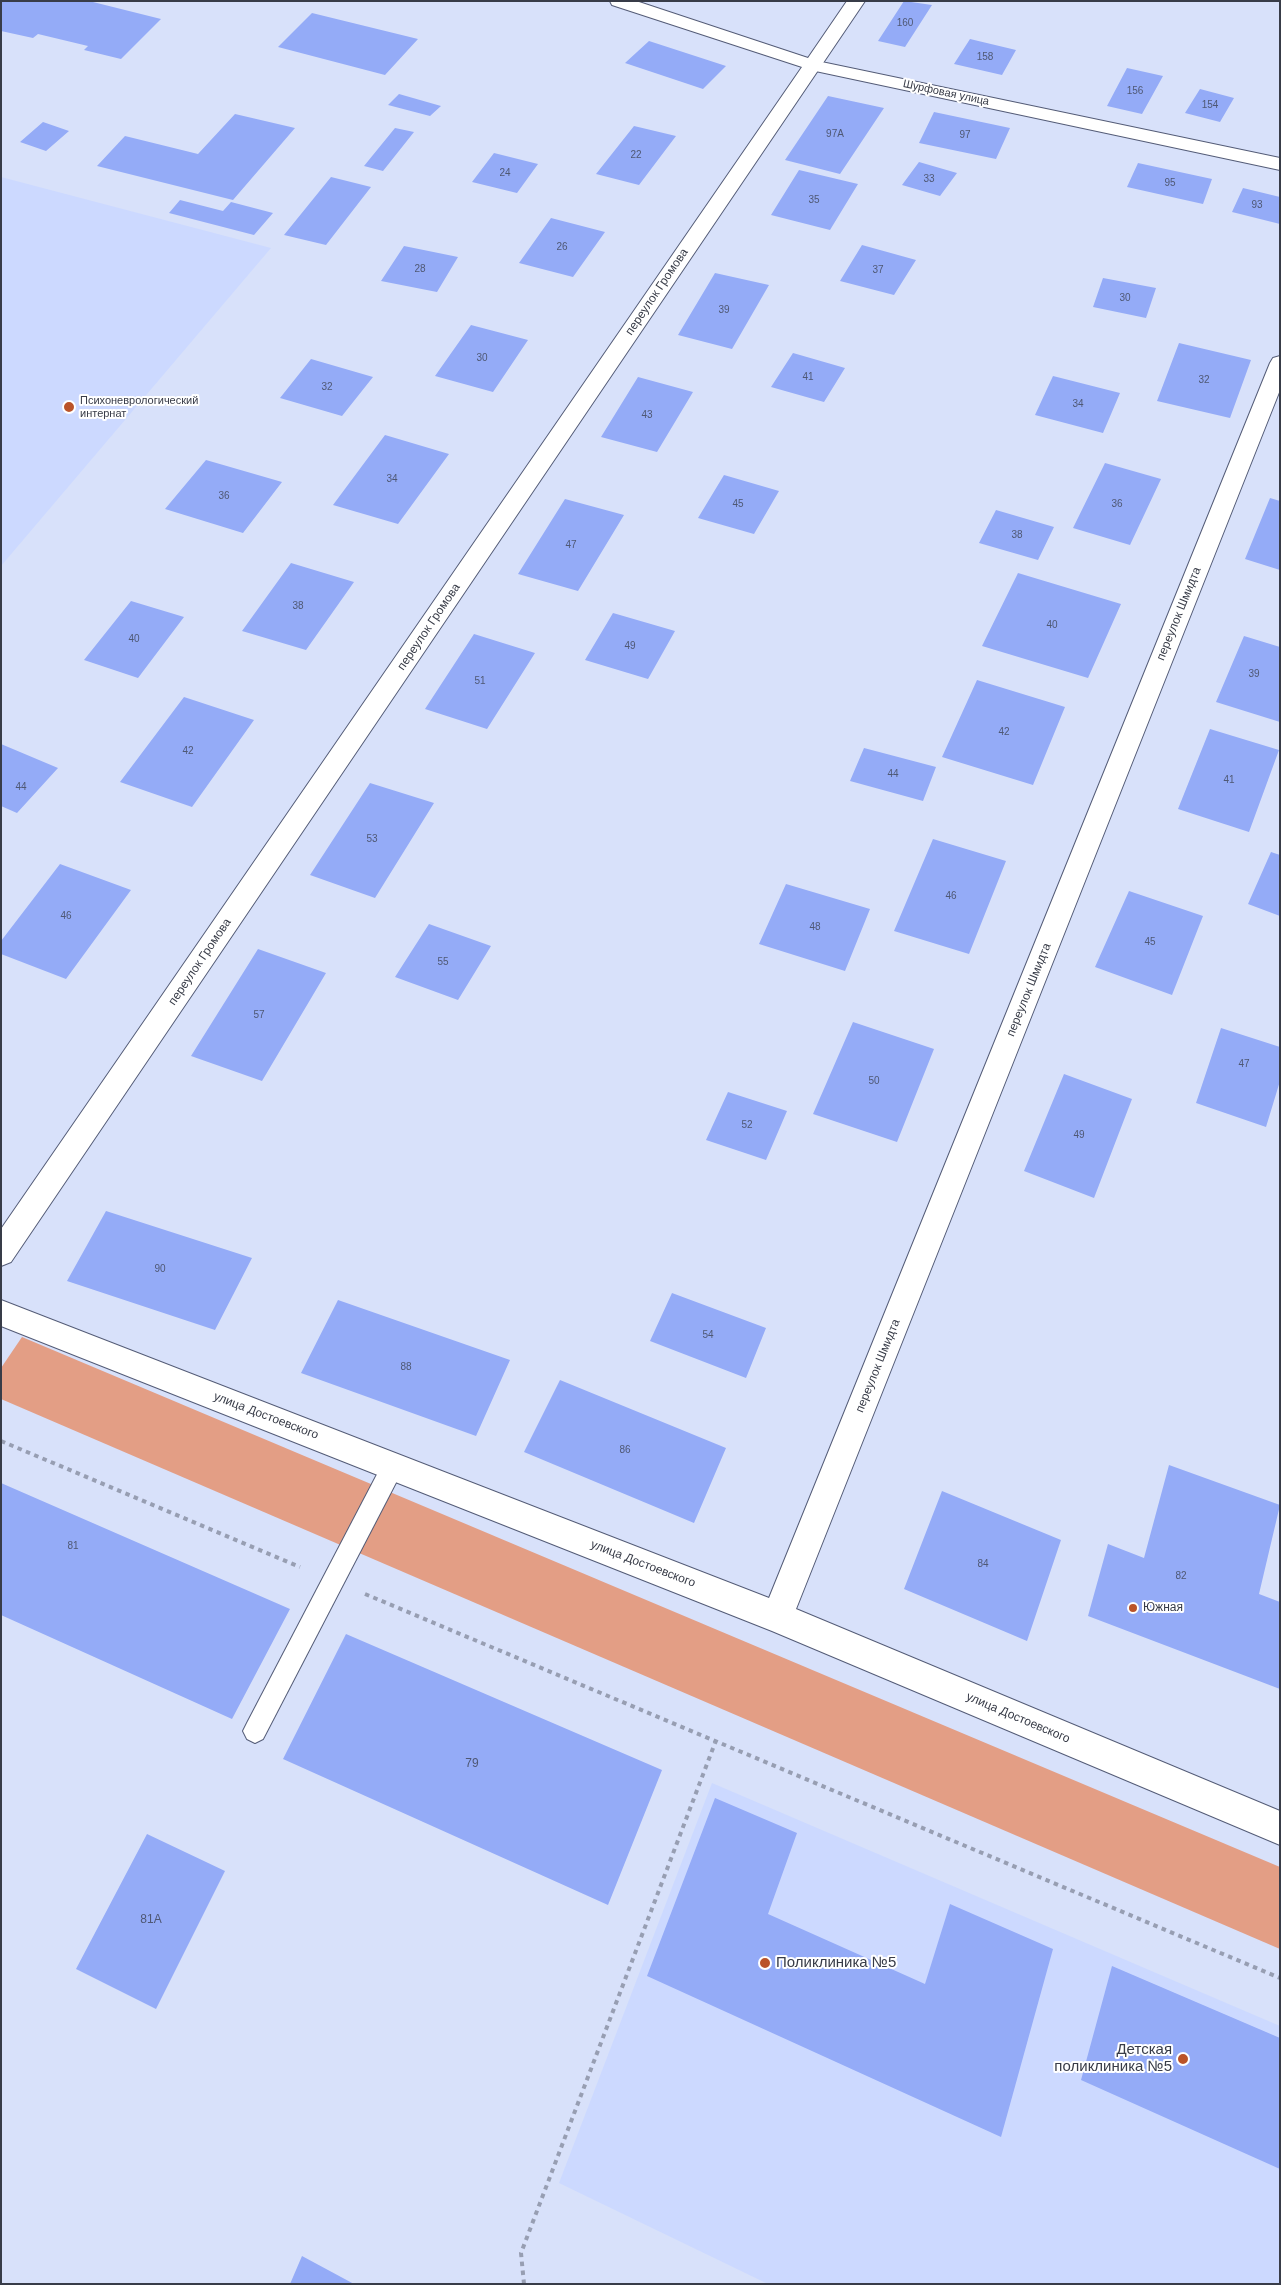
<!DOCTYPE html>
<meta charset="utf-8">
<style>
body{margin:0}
#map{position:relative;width:1281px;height:2285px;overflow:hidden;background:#d8e1fa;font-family:Arial,sans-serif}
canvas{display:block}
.frame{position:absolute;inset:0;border:2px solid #383c48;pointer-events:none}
</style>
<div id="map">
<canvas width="1281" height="2285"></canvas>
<div class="frame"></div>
</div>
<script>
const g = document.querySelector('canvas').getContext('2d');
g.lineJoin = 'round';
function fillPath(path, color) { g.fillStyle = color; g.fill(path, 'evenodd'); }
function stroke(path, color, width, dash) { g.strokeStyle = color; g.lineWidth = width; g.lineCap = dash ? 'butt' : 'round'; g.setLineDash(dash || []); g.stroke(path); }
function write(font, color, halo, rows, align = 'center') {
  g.font = font + ' Arial,sans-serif'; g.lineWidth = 4; g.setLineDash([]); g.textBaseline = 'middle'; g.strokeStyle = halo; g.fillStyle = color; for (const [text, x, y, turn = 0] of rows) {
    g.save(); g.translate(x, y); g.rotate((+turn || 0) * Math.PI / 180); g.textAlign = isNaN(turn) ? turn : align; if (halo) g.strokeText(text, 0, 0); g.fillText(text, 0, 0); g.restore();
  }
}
fillPath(new Path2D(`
 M 1,177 L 271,248 L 1,566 Z
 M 712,1783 L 1280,2026 L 1280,2284 L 768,2284 L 559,2183 Z`), '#ccd9ff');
fillPath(new Path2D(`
 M 22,1337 L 1280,1867 L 1280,1949 L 1,1399 L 1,1368 Z`), '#e39e85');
fillPath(new Path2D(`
 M 1,1 L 89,1 L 161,19 L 121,59 L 84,50 L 88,46 L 38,34 L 33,38 L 1,31 Z
 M 904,1 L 932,5 L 905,47 L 878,41 Z
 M 312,13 L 418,39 L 385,75 L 278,47 Z
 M 970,39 L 1016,50 L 1002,75 L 954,64 Z
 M 649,41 L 726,66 L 703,89 L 625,63 Z
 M 1127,68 L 1163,76 L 1142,114 L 1107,106 Z
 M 1200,89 L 1234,98 L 1220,122 L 1185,113 Z
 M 399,94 L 441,106 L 430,116 L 388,105 Z
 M 828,96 L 884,108 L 840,174 L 785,160 Z
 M 934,112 L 1010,128 L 996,159 L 919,143 Z
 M 235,114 L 295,128 L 233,200 L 97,166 L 125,136 L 198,154 Z
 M 43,122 L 69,131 L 46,151 L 20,142 Z
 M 634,126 L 676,136 L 639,185 L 596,174 Z
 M 395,128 L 414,132 L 383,171 L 364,166 Z
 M 494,153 L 538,164 L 517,193 L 472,182 Z
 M 919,162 L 957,173 L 940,196 L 902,185 Z
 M 1138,163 L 1212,179 L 1203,204 L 1127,187 Z
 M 799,170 L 858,184 L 830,230 L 771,215 Z
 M 331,177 L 371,187 L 326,245 L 284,235 Z
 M 1243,188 L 1280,197 L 1280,224 L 1232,212 Z
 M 180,200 L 223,211 L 231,202 L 273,213 L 254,235 L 169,213 Z
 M 551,218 L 605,232 L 573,277 L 519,263 Z
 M 862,245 L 916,260 L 894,295 L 840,281 Z
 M 404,246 L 458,257 L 437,292 L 381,281 Z
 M 715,273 L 769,285 L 732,349 L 678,335 Z
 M 1103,278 L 1156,288 L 1146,318 L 1093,307 Z
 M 471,325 L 528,340 L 493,392 L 435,376 Z
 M 1179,343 L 1251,360 L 1230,418 L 1157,401 Z
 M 793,353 L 845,368 L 824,402 L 771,387 Z
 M 311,359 L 373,377 L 342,416 L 280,398 Z
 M 1053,376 L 1120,393 L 1103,433 L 1035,415 Z
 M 638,377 L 693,392 L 657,452 L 601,437 Z
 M 385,435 L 449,454 L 398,524 L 333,505 Z
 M 206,460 L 282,482 L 243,533 L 165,509 Z
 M 1105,463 L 1161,479 L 1130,545 L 1073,528 Z
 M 724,475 L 779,491 L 754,534 L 698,518 Z
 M 1270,498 L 1280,501 L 1280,570 L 1245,559 Z
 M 565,499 L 624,515 L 578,591 L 518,574 Z
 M 996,510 L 1054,527 L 1038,560 L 979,543 Z
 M 291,563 L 354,582 L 306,650 L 242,631 Z
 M 1018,573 L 1121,604 L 1088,678 L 982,646 Z
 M 131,601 L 184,617 L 138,678 L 84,660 Z
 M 613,613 L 675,631 L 648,679 L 585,660 Z
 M 474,634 L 535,653 L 487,729 L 425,709 Z
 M 1244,636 L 1280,647 L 1280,722 L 1216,702 Z
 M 977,680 L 1065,707 L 1033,785 L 942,757 Z
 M 184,697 L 254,720 L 192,807 L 120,782 Z
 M 1210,729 L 1279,750 L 1249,832 L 1178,809 Z
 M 1,744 L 58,768 L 17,813 L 1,806 Z
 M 864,748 L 936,767 L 923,801 L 850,781 Z
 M 370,783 L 434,803 L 375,898 L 310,875 Z
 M 933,839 L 1006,861 L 969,954 L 894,931 Z
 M 1271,852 L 1280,855 L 1280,916 L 1248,904 Z
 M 60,864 L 131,890 L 66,979 L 1,954 L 1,941 Z
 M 786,884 L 870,909 L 845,971 L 759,944 Z
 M 1129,891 L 1203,916 L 1172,995 L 1095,967 Z
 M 429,924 L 491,946 L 458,1000 L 395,977 Z
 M 258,949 L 326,973 L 262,1081 L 191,1056 Z
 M 853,1022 L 934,1049 L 897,1142 L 813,1114 Z
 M 1221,1028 L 1280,1047 L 1280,1081 L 1266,1127 L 1196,1103 Z
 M 1064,1074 L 1132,1099 L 1094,1198 L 1024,1171 Z
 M 728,1092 L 787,1111 L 766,1160 L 706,1140 Z
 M 106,1211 L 252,1258 L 215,1330 L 67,1281 Z
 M 672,1293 L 766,1328 L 746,1378 L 650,1341 Z
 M 338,1300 L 510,1360 L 476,1436 L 301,1373 Z
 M 560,1380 L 726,1448 L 694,1523 L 524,1452 Z
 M 1169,1465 L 1280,1505 L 1259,1594 L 1280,1602 L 1280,1689 L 1088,1616 L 1108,1544 L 1144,1558 Z
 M 1,1483 L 290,1609 L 232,1719 L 1,1615 Z
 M 942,1491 L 1061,1540 L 1027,1641 L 904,1589 Z
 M 346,1634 L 662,1770 L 608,1905 L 283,1759 Z
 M 715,1798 L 797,1833 L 768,1914 L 925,1984 L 950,1904 L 1053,1949 L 1001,2137 L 647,1976 Z
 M 147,1834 L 225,1871 L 156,2009 L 76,1969 Z
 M 1112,1966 L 1280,2038 L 1280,2169 L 1081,2080 Z
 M 302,2256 L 354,2284 L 290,2284 Z`), '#94abf7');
const service = new Path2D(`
 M 393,1456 L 401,1459 L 404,1466 L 401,1473 L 263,1739 L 255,1743 L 247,1739 L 243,1731 L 247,1723 L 385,1459 Z`);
const minor = new Path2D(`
 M 812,60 L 1280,158 L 1280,170 L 806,69 L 803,65 L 806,61 Z
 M 1280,356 L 1280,390 L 796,1609 L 1280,1811 L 1280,1845 L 772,1631 L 1,1326 L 1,1300 L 769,1598 L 1270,363 L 1273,358 Z`);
const tertiary = new Path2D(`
 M 610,1 L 636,1 L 808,58 L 847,1 L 865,1 L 11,1262 L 1,1266 L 1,1229 L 802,67 L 612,5 Z`);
stroke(service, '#545c77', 2);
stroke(minor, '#545c77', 2);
stroke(tertiary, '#545c77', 2);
stroke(new Path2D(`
 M 1,1441 L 300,1567
 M 365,1594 L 1280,1978
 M 524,2284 L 521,2253 L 715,1743`), '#979eb2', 4, [4.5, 4.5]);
fillPath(service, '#fff');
fillPath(minor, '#fff');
fillPath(tertiary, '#fff');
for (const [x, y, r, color] of [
 [69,407,6,"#ba5329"],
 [1133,1608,5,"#ba5329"],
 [765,1963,6,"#ba5329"],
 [1183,2059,6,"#ba5329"]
]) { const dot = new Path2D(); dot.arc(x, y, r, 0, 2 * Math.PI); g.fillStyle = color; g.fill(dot); stroke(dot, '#fff', 2); }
write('10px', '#4f5874', null, [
 ["160",905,23],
 ["158",985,57],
 ["156",1135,91],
 ["154",1210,105],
 ["97А",835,134],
 ["97",965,135],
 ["22",636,155],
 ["24",505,173],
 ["33",929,179],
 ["95",1170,183],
 ["35",814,200],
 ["93",1257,205],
 ["26",562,247],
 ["28",420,269],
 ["37",878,270],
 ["30",1125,298],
 ["39",724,310],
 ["30",482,358],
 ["41",808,377],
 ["32",1204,380],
 ["32",327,387],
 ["34",1078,404],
 ["43",647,415],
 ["34",392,479],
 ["36",224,496],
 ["45",738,504],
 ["36",1117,504],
 ["38",1017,535],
 ["47",571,545],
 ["38",298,606],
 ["40",1052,625],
 ["40",134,639],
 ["49",630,646],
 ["39",1254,674],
 ["51",480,681],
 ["42",1004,732],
 ["42",188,751],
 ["44",893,774],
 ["41",1229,780],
 ["44",21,787],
 ["53",372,839],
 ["46",951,896],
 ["46",66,916],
 ["48",815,927],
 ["45",1150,942],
 ["55",443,962],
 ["57",259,1015],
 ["47",1244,1064],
 ["50",874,1081],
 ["52",747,1125],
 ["49",1079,1135],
 ["90",160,1269],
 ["54",708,1335],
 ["88",406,1367],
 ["86",625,1450],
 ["81",73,1546],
 ["84",983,1564],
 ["82",1181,1576]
]);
write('11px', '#383c48', '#fff', [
 ["Шурфовая улица",946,93,12]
]);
write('11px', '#383c48', '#fff', [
 ["Психоневрологический",80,401],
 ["интернат",80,414]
], 'left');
write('12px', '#383c48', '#fff', [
 ["переулок Громова",657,292,-56],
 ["переулок Шмидта",1179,614,-68],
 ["переулок Громова",429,627,-56],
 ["переулок Громова",200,962,-56],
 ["переулок Шмидта",1029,990,-68],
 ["переулок Шмидта",878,1366,-68],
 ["улица Достоевского",266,1416,21],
 ["улица Достоевского",643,1564,21],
 ["улица Достоевского",1018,1718,23]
]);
write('12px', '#383c48', '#fff', [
 ["Южная",1143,1608]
], 'left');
write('12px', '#4f5874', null, [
 ["79",472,1764],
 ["81А",151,1920]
]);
write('15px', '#383c48', '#fff', [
 ["Поликлиника №5",776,1963],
 ["Детская",1172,2050,"right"],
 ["поликлиника №5",1172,2067,"right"]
], 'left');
</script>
